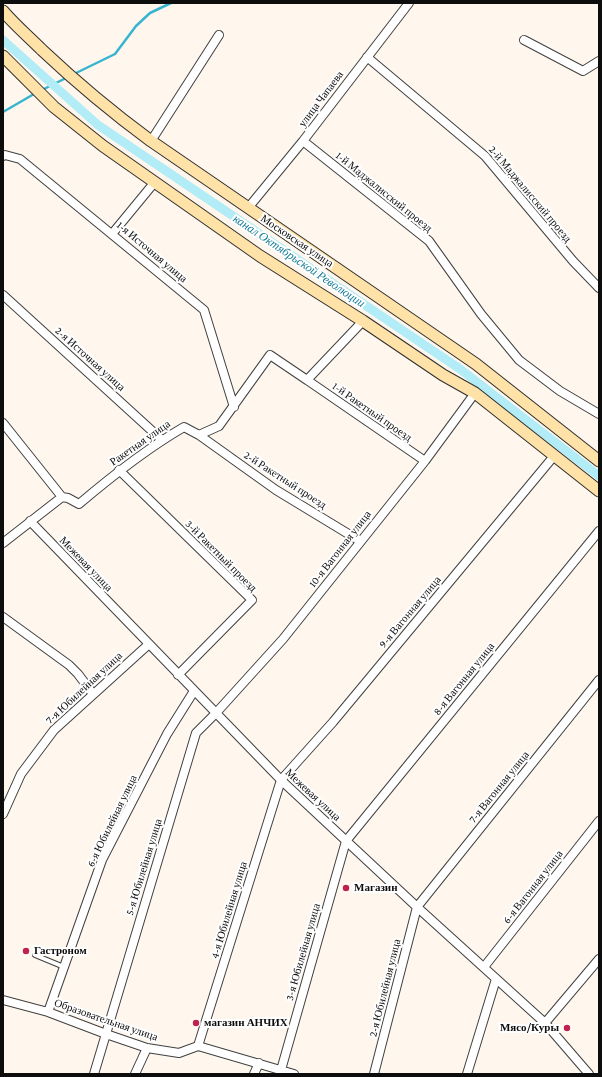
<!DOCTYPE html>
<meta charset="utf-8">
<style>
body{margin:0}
#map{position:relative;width:602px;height:1077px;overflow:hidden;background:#fff7ed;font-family:"Crimson Pro",serif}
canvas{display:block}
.frame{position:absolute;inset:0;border:4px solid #0d0d0d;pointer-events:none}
</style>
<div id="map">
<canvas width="602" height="1077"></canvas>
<div class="frame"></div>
</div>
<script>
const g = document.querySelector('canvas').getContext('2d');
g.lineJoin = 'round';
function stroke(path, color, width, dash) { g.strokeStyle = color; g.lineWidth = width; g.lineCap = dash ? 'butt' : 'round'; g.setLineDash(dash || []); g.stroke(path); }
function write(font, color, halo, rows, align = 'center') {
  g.font = font + ' "Crimson Pro",serif'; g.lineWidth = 4; g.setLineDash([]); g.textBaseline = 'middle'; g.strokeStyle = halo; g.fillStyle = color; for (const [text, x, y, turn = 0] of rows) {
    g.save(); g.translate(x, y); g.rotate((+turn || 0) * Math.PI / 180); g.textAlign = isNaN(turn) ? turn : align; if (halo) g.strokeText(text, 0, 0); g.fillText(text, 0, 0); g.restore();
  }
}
stroke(new Path2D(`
 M 74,74 L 115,54 L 136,26 L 150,13 L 171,3
 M 44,89 L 64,79
 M 3,112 L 34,94`), '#37b4cf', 2.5);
stroke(new Path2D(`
 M 3,40 L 98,125 L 460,369 L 599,476`), '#b1ecf7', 9);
const service = new Path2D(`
 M 35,955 L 64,967`);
const minor = new Path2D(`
 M 524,40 L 583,71 L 599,61
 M 367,57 L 485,156 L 573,261 L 599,288
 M 151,141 L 219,35
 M 303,141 L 429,241 L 481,314 L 519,360 L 560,391 L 599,414
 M 3,156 L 5,155 L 20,159 L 204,310 L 234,407
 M 248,208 L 303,141 L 409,3
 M 112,234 L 154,183
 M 3,295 L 162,440
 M 307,380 L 425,461
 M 3,423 L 62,497
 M 199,435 L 276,490 L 360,541
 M 119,470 L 252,600 L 178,675
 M 30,521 L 281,780 L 417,907 L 545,1023 L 589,1074
 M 3,543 L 62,497 L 68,498 L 79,504 C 112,476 146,449 184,427 L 199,435 L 219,426 L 270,355 L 307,380 L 363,321
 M 3,617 L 69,665 L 78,674 L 93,694
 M 3,814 L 21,774 L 54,730 L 149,644
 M 484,967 L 599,821
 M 3,1000 L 48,1012 L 106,1034 L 147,1048 L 179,1053 L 198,1046 L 294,1074
 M 48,1012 L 102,860 L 167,734 L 194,691
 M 545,1023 L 599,959
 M 198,1046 L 281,780 L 333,722 L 554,456
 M 281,1070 L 346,841 L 599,531
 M 94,1074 L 196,733 L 216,713 L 283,639 L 425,461 L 475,393
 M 135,1074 L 147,1048
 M 254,1074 L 259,1063
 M 374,1074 L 417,907 L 599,680
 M 467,1074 L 496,979`);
const secondary = new Path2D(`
 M 3,11 C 15,25 29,37 42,50 C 77,83 113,113 151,141 L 476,364 L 599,461
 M 3,56 L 54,107 L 103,146 L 260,256 L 363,321 L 443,375 L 475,393 L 599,491`);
stroke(service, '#404040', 6);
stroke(minor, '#404040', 10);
stroke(secondary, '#2f2f2f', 13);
stroke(service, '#fff', 4);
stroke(minor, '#fff', 8);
stroke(secondary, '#ffe2a8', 11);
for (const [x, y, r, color] of [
 [346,888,4,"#bf234d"],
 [26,951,4,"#bf234d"],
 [196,1023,4,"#bf234d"],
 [567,1028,4,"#bf234d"]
]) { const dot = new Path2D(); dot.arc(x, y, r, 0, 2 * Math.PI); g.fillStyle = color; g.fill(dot); stroke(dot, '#fff', 1.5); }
write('11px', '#0d0d0d', '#fff', [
 ["улица Чапаева",321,99,-53],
 ["1-й Маджалисский проезд",384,192,39],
 ["2-й Маджалисский проезд",530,194,50],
 ["Московская улица",297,241,34],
 ["1-я Источная улица",152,252,40],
 ["2-я Источная улица",90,359,42],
 ["1-й Ракетный проезд",372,412,35],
 ["Ракетная улица",140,443,-35],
 ["2-й Ракетный проезд",285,480,33],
 ["10-я Вагонная улица",340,549,-52],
 ["3-й Ракетный проезд",221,556,45],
 ["Межевая улица",86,564,46],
 ["9-я Вагонная улица",410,612,-50],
 ["8-я Вагонная улица",464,679,-51],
 ["7-я Юбилейная улица",84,688,-43],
 ["7-я Вагонная улица",499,787,-51],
 ["Межевая улица",313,795,43],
 ["6-я Юбилейная улица",112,821,-64],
 ["5-я Юбилейная улица",144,867,-73],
 ["6-я Вагонная улица",533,887,-52],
 ["4-я Юбилейная улица",229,910,-73],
 ["3-я Юбилейная улица",303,952,-74],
 ["2-я Юбилейная улица",385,988,-76],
 ["Образовательная улица",106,1020,19]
]);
write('bold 11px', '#0d0d0d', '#fff', [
 ["Магазин",354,888],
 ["Гастроном",34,951],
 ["магазин АНЧИХ",204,1023],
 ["Мясо/Куры",559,1028,"right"]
], 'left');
write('italic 12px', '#157c99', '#fff', [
 ["канал Октябрьской Революции",299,261,34]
]);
</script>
